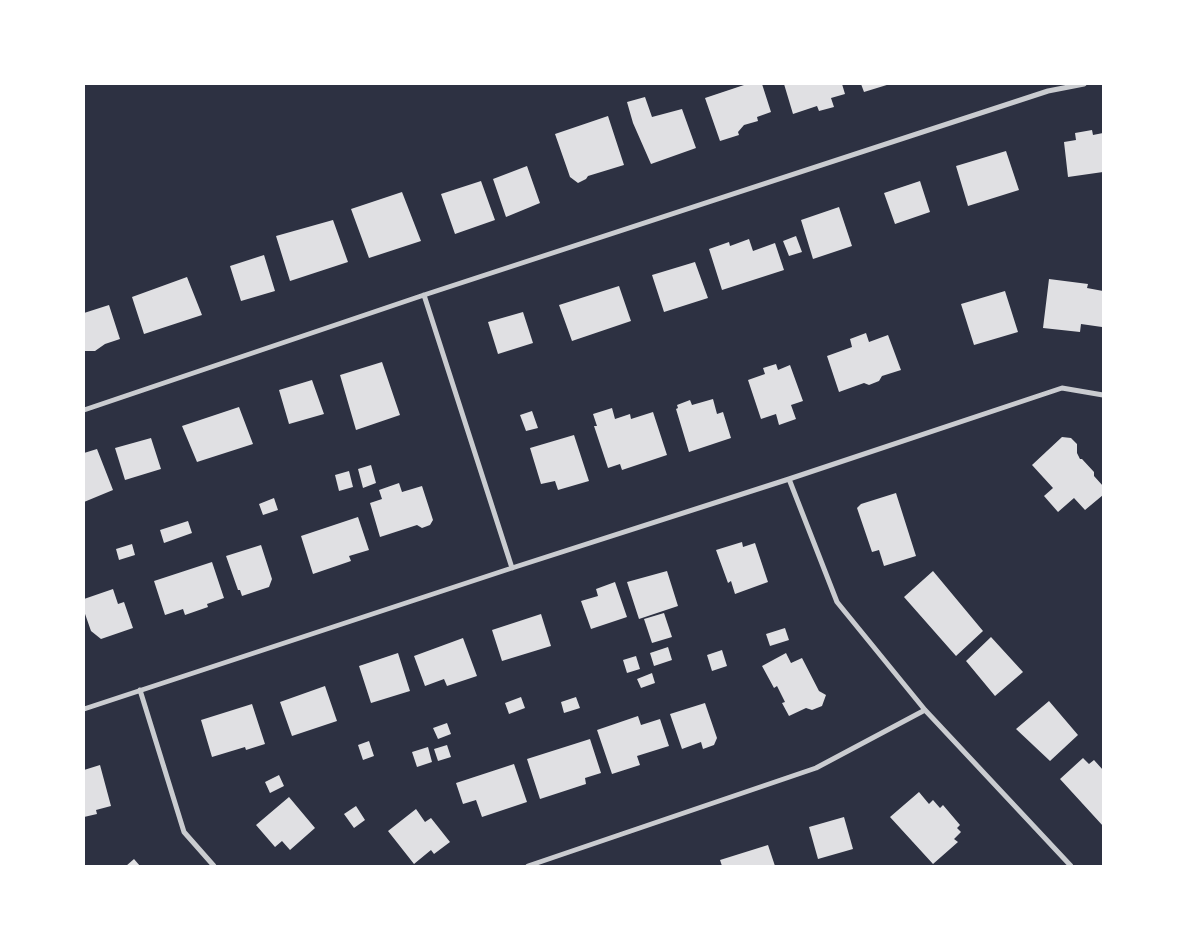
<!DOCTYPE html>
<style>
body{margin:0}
#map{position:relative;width:1187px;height:950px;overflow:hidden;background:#2d3142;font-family:Inter,sans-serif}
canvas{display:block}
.frame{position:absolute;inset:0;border:85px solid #fff;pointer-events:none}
</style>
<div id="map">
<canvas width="1187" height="950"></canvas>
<div class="frame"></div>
</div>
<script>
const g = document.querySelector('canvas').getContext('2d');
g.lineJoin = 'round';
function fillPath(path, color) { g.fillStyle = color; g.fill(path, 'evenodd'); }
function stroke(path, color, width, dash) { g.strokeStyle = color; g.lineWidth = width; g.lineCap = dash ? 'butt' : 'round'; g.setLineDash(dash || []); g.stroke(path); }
fillPath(new Path2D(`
 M 747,84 L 762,84 L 771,112 L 757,117 L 758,121 L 744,125 L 738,132 L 739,135 L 720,141 L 705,98 Z
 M 784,84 L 842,84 L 845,94 L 831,98 L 834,107 L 819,111 L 817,106 L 793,114 Z
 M 861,84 L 890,84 L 864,92 Z
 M 645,97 L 652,117 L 682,109 L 696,148 L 651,164 L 633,123 L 627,102 Z
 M 608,116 L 624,165 L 588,176 L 586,179 L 578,183 L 570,177 L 555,134 Z
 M 1092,130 L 1093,135 L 1103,133 L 1103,172 L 1068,177 L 1064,142 L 1076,140 L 1075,133 Z
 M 1006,151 L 1019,190 L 968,206 L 956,166 Z
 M 527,166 L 540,203 L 506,217 L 493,179 Z
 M 481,181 L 495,220 L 455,234 L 441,194 Z
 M 920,181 L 930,212 L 895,224 L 884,193 Z
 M 402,192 L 421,241 L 369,258 L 351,209 Z
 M 839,207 L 852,246 L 813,259 L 801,220 Z
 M 333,220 L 348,262 L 290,281 L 276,236 Z
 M 796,236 L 802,252 L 789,256 L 783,241 Z
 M 749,239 L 753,251 L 775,243 L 784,270 L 722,290 L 709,249 L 729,242 L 730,246 Z
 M 264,255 L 275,291 L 241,301 L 230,266 Z
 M 695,262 L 708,298 L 664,312 L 652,275 Z
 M 187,277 L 202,315 L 144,334 L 132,297 Z
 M 1049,279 L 1088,284 L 1087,288 L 1103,291 L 1102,327 L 1081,324 L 1080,332 L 1043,328 Z
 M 619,286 L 631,321 L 572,341 L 559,305 Z
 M 1005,291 L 1018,332 L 974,345 L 961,304 Z
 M 109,305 L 120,339 L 105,344 L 95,351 L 84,351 L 84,313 Z
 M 523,312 L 533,343 L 498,354 L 488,322 Z
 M 866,333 L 869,342 L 888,335 L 901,370 L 882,376 L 879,381 L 869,385 L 864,383 L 839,392 L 827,356 L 852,347 L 850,339 Z
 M 382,362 L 400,415 L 356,430 L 340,375 Z
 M 776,364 L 778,370 L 790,365 L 803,401 L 791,405 L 796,419 L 779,425 L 776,414 L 761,419 L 748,380 L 765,374 L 763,368 Z
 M 312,380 L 324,414 L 289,424 L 279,390 Z
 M 713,399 L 717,414 L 723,412 L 731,438 L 689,452 L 676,409 L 678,408 L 677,405 L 690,400 L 692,405 Z
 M 239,407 L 253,444 L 197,462 L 182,426 Z
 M 612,408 L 615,419 L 630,414 L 631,419 L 653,412 L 667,455 L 622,470 L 620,464 L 608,468 L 594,426 L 597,426 L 593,414 Z
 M 532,411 L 538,428 L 526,431 L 520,415 Z
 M 574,435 L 589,481 L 558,490 L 555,481 L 541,484 L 530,448 Z
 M 1062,437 L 1071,438 L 1077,444 L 1077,453 L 1080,459 L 1082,459 L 1094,472 L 1094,476 L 1103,486 L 1103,495 L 1085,510 L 1074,498 L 1058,512 L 1044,496 L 1053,488 L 1032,465 Z
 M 151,438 L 161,469 L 125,480 L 115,448 Z
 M 97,449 L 113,490 L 84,502 L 84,453 Z
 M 371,465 L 376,483 L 363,488 L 358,469 Z
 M 349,471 L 353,487 L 339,491 L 335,475 Z
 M 399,483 L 402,492 L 422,486 L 433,520 L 430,525 L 422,528 L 417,525 L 380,537 L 370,503 L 382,499 L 379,490 Z
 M 896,493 L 916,556 L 884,566 L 879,550 L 872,552 L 857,508 L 861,504 Z
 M 274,498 L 278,510 L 263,515 L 259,504 Z
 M 358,517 L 369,550 L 349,556 L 351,561 L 313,574 L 301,536 Z
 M 188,521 L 192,533 L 164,543 L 160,530 Z
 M 742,542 L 743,547 L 755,543 L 768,582 L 735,594 L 731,581 L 728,583 L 716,550 Z
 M 132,544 L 135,555 L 119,560 L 116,549 Z
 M 261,545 L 272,579 L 269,587 L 242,596 L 240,590 L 238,590 L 226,556 Z
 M 212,562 L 224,598 L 207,604 L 208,607 L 185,615 L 183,609 L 165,615 L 154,581 Z
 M 667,571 L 678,606 L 639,619 L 627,582 Z
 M 933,571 L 983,631 L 956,656 L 904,597 Z
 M 615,582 L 627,617 L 591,629 L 581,601 L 598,596 L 596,589 Z
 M 113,589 L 118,604 L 124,602 L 133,628 L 101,639 L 91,631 L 84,611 L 84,599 Z
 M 664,613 L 672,637 L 652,643 L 644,619 Z
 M 541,614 L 551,646 L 502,661 L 492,630 Z
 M 785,628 L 789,640 L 770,646 L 766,634 Z
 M 991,637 L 1023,672 L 995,696 L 966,661 Z
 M 463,638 L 477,676 L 447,686 L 444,679 L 425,686 L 414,656 Z
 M 668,647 L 672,660 L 654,666 L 650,653 Z
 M 722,650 L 727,666 L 712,671 L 707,655 Z
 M 398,653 L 410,691 L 371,703 L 359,666 Z
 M 786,653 L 791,663 L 802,658 L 819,691 L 826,695 L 822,706 L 812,710 L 806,708 L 789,716 L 782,703 L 785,702 L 777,686 L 774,688 L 762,666 Z
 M 636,656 L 640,669 L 627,673 L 623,660 Z
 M 652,673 L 655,683 L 641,688 L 637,679 Z
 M 325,686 L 337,721 L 292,736 L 280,702 Z
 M 521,697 L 525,708 L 509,714 L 505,703 Z
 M 576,697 L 580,708 L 564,713 L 561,702 Z
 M 1049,701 L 1078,735 L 1050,761 L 1016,729 Z
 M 705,703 L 717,738 L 714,745 L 703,749 L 701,742 L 682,749 L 670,714 Z
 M 252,704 L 265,744 L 246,750 L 245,747 L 212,757 L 201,720 Z
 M 638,716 L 641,725 L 660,719 L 669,746 L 637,756 L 640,765 L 612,774 L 597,730 Z
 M 447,723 L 451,734 L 438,739 L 433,728 Z
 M 590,739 L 601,773 L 585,778 L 586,784 L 540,799 L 527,759 Z
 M 369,741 L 374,756 L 363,760 L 358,745 Z
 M 447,745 L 451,757 L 438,761 L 434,749 Z
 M 428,747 L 432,762 L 417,767 L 412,752 Z
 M 1083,758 L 1089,764 L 1094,760 L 1103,770 L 1103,826 L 1060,779 Z
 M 514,764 L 527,802 L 482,817 L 476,800 L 463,804 L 456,783 Z
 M 100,765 L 111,806 L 96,810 L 97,814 L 84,817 L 84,770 Z
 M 279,775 L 284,786 L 270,793 L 265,782 Z
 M 919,792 L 929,804 L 933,800 L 940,808 L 943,805 L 960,825 L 957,828 L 961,832 L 954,839 L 958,842 L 933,864 L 890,817 Z
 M 289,797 L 315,828 L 290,850 L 282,841 L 275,847 L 256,825 Z
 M 356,806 L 365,820 L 354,828 L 344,814 Z
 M 416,809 L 425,822 L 431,818 L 450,842 L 434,854 L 431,850 L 414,864 L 388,831 Z
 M 844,817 L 853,849 L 818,859 L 809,827 Z
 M 768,845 L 775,866 L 722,866 L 720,860 Z
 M 134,859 L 140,866 L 126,866 Z`), '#e0e0e3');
stroke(new Path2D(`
 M 424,295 L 512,568
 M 84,410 L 424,295 L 1048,91 L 1084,84
 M 789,479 L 837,602 L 925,710 L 1071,866
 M 140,690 L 184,832 L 214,866
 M 84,709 L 512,568 L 789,479 L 1062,388 L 1103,395
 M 528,866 L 816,768 L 925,710`), '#caccd0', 5);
</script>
